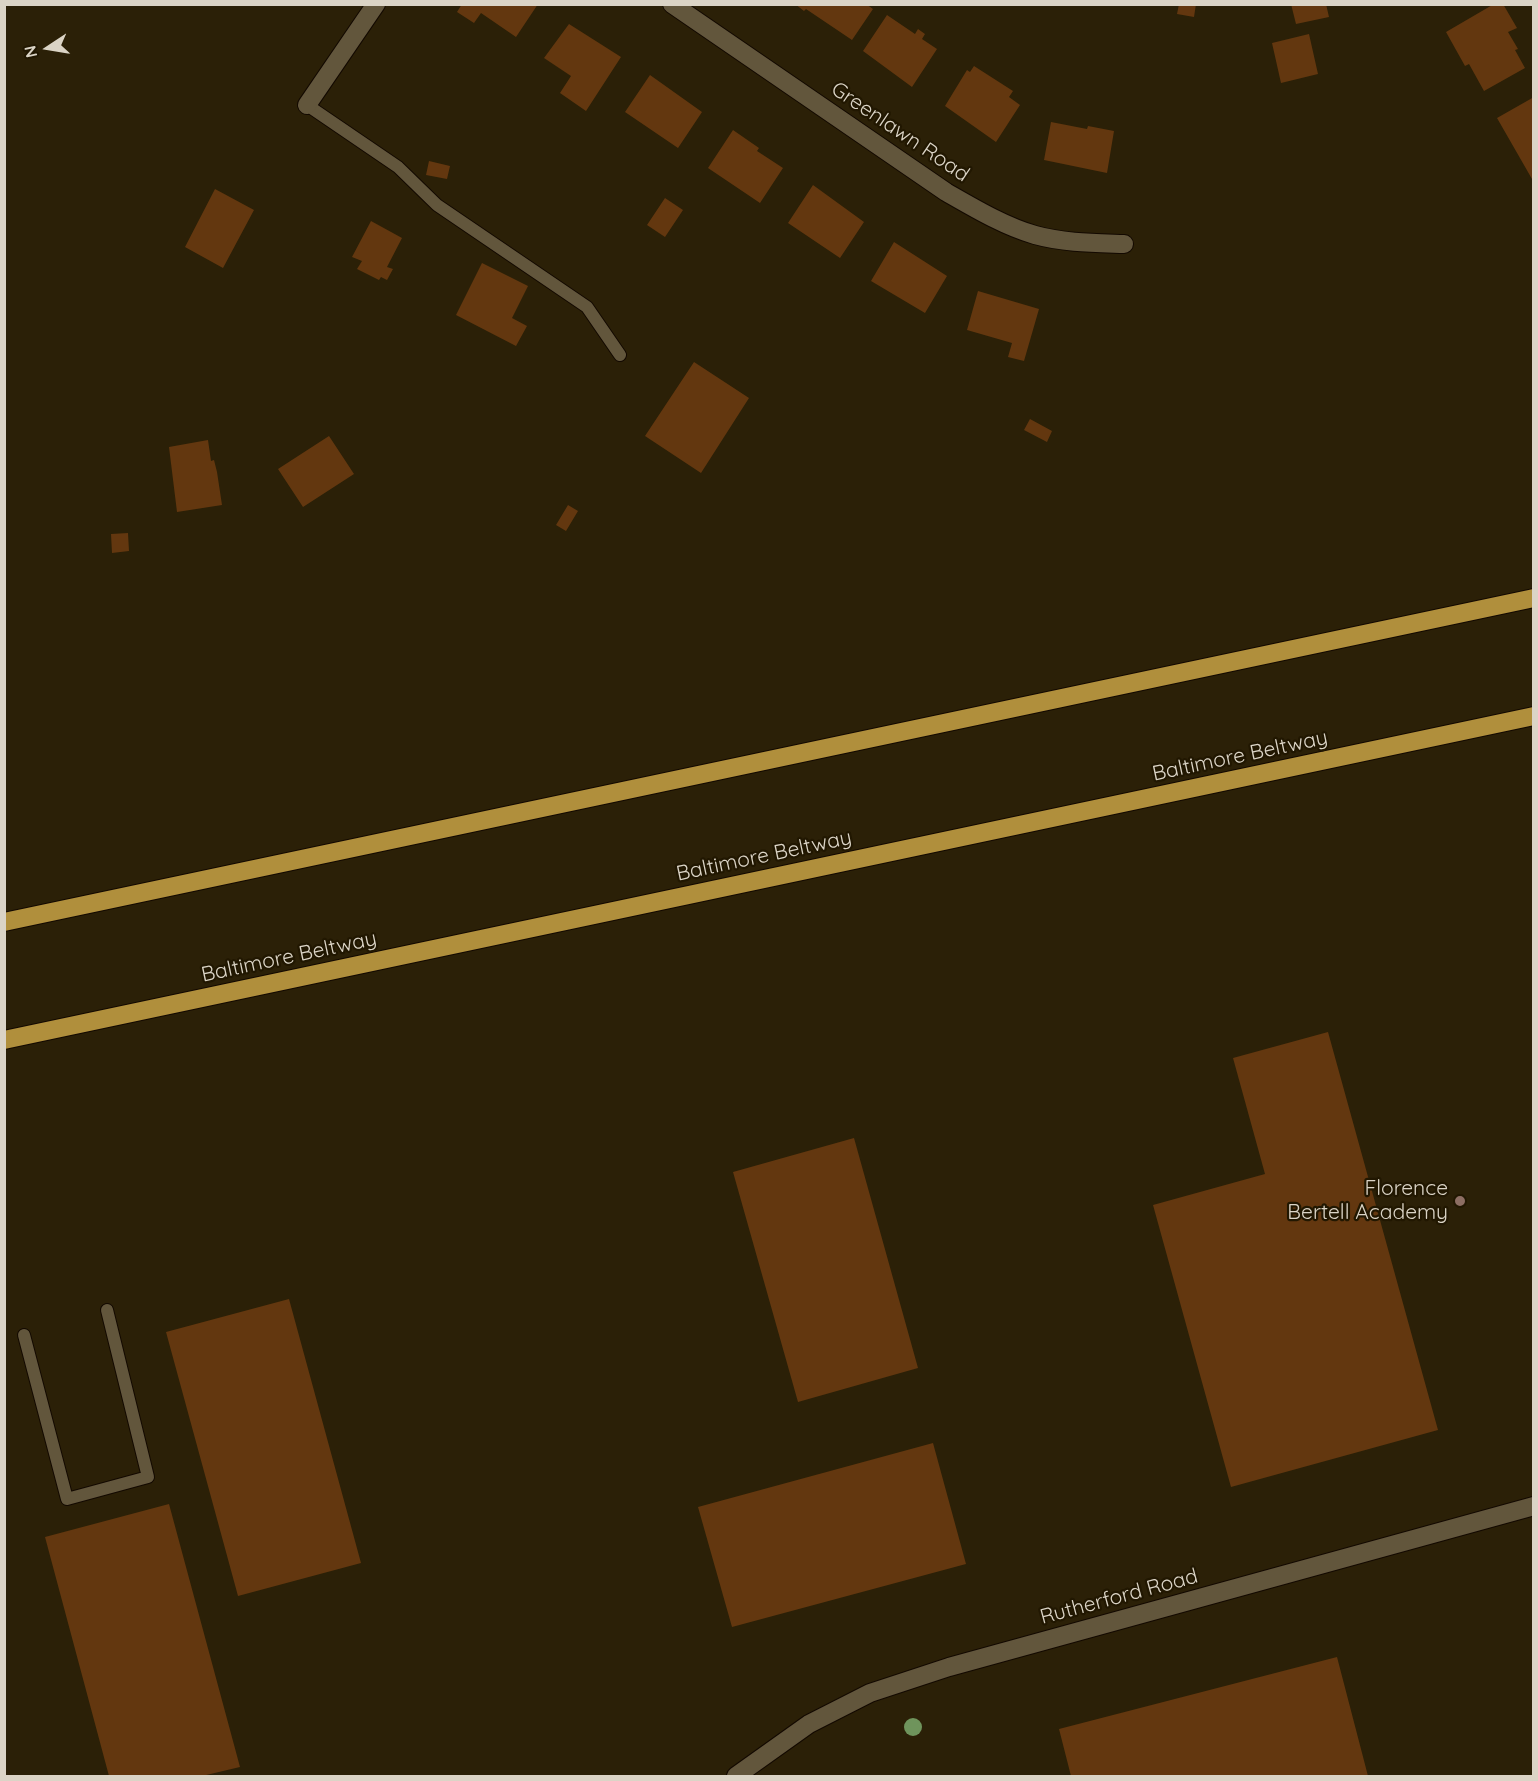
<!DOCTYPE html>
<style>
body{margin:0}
#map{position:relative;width:1538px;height:1781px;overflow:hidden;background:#2b2007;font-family:Quicksand,sans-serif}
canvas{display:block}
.frame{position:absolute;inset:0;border:6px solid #dbd4c6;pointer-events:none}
.north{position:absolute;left:18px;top:18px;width:60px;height:60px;-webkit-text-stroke:4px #211701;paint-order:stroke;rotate:258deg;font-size:16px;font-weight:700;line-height:24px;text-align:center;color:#dbd4c6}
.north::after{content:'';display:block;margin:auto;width:21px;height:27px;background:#dbd4c6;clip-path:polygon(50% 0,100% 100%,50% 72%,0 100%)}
</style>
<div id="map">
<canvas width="1538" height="1781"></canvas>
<div class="frame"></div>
<div class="north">N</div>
</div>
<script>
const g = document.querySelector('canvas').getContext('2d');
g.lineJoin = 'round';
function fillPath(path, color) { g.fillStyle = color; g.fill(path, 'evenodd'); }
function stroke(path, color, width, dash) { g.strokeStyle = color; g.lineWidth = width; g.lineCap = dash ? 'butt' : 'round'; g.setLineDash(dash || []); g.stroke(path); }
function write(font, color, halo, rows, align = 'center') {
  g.font = font + ' Quicksand,sans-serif'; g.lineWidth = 4.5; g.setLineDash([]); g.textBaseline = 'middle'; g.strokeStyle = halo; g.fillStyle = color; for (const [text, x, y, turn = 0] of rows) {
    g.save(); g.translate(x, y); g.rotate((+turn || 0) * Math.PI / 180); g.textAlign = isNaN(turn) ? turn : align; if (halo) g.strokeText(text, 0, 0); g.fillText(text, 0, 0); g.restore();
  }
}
fillPath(new Path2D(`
 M 462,4 L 538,4 L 516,37 L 481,13 L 474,23 L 457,12 Z
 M 795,4 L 866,4 L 873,9 L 852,40 L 806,9 L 804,11 Z
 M 1179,4 L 1196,4 L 1194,17 L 1177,14 Z
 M 1291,4 L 1326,4 L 1329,17 L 1296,24 Z
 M 1494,4 L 1503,4 L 1517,28 L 1508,32 L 1518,49 L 1515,50 L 1525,68 L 1484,91 L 1469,64 L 1465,66 L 1446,32 Z
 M 887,15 L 915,34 L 918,29 L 925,34 L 922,39 L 937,49 L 912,87 L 863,51 Z
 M 569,24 L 621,57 L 586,111 L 560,93 L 571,76 L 544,58 Z
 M 1309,34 L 1318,74 L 1281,83 L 1272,43 Z
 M 974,66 L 1013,91 L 1009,97 L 1020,105 L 996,142 L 945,106 L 967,70 L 970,72 Z
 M 650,75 L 702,112 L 678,148 L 625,112 Z
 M 1534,97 L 1534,178 L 1532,179 L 1497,118 Z
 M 1051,122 L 1087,129 L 1088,126 L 1114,131 L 1107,173 L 1044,160 Z
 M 733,130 L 759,148 L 757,151 L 783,168 L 760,203 L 708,168 Z
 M 429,161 L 450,166 L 447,179 L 426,175 Z
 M 813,185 L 864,222 L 840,258 L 788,223 Z
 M 215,189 L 254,210 L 223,268 L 185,247 Z
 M 665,198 L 683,210 L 665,237 L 647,225 Z
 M 371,221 L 402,238 L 387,267 L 393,269 L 387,280 L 381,277 L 379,280 L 357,269 L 362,261 L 352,257 Z
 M 894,242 L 947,276 L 925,313 L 871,281 Z
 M 482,263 L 528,286 L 512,318 L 527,326 L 516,346 L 456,315 Z
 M 978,291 L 1039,309 L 1024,361 L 1008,357 L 1012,343 L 967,330 Z
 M 694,362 L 749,398 L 701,473 L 645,436 Z
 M 1030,419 L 1052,431 L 1047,442 L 1024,430 Z
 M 329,436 L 354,474 L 303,507 L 278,469 Z
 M 208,440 L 211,461 L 214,460 L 217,472 L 222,505 L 177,512 L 169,447 Z
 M 568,505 L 578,511 L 566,531 L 556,525 Z
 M 128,533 L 129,551 L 112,553 L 111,534 Z
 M 1328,1032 L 1438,1430 L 1231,1487 L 1153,1205 L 1265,1174 L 1233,1058 Z
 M 854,1138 L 918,1368 L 798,1402 L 733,1172 Z
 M 289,1299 L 361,1563 L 238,1596 L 166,1332 Z
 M 933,1443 L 966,1564 L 732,1627 L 698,1507 Z
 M 169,1504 L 240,1767 L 202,1776 L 109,1776 L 45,1537 Z
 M 1337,1657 L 1368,1776 L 1071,1776 L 1059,1729 Z`), '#63370f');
const lane = new Path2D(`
 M 307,105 L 398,167 L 437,205 L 587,307 L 620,355
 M 24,1335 L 67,1499 L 148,1477 L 107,1310`);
const street = new Path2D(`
 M 672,4 L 946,192 C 974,208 1004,226 1035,235 C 1064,243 1094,243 1124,244
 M 307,105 L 376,4
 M 736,1776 L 809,1724 L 870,1693 L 949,1667 L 1534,1506`);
const highway = new Path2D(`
 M 4,922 L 1534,598
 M 4,1040 L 1534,716`);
stroke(lane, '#130900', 14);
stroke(street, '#130900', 20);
stroke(highway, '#130900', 20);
stroke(lane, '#62563c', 12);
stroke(street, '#62563c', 18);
stroke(highway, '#b08f3c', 18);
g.fillStyle = '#6f945c';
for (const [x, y] of [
 [913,1727]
]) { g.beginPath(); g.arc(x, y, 9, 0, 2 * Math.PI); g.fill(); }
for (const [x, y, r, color] of [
 [1460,1201,6,"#8d6e63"]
]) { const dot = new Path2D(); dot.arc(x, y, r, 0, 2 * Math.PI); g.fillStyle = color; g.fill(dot); stroke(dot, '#211701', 2); }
write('21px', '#dbd4c6', '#211701', [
 ["Greenlawn Road",900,132,34],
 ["Baltimore Beltway",1240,756,-12],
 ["Baltimore Beltway",764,856,-12],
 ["Baltimore Beltway",289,957,-12],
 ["Rutherford Road",1119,1597,-15]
]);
write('21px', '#dbd4c6', '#211701', [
 ["Florence",1448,1189],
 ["Bertell Academy",1448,1213]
], 'right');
</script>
